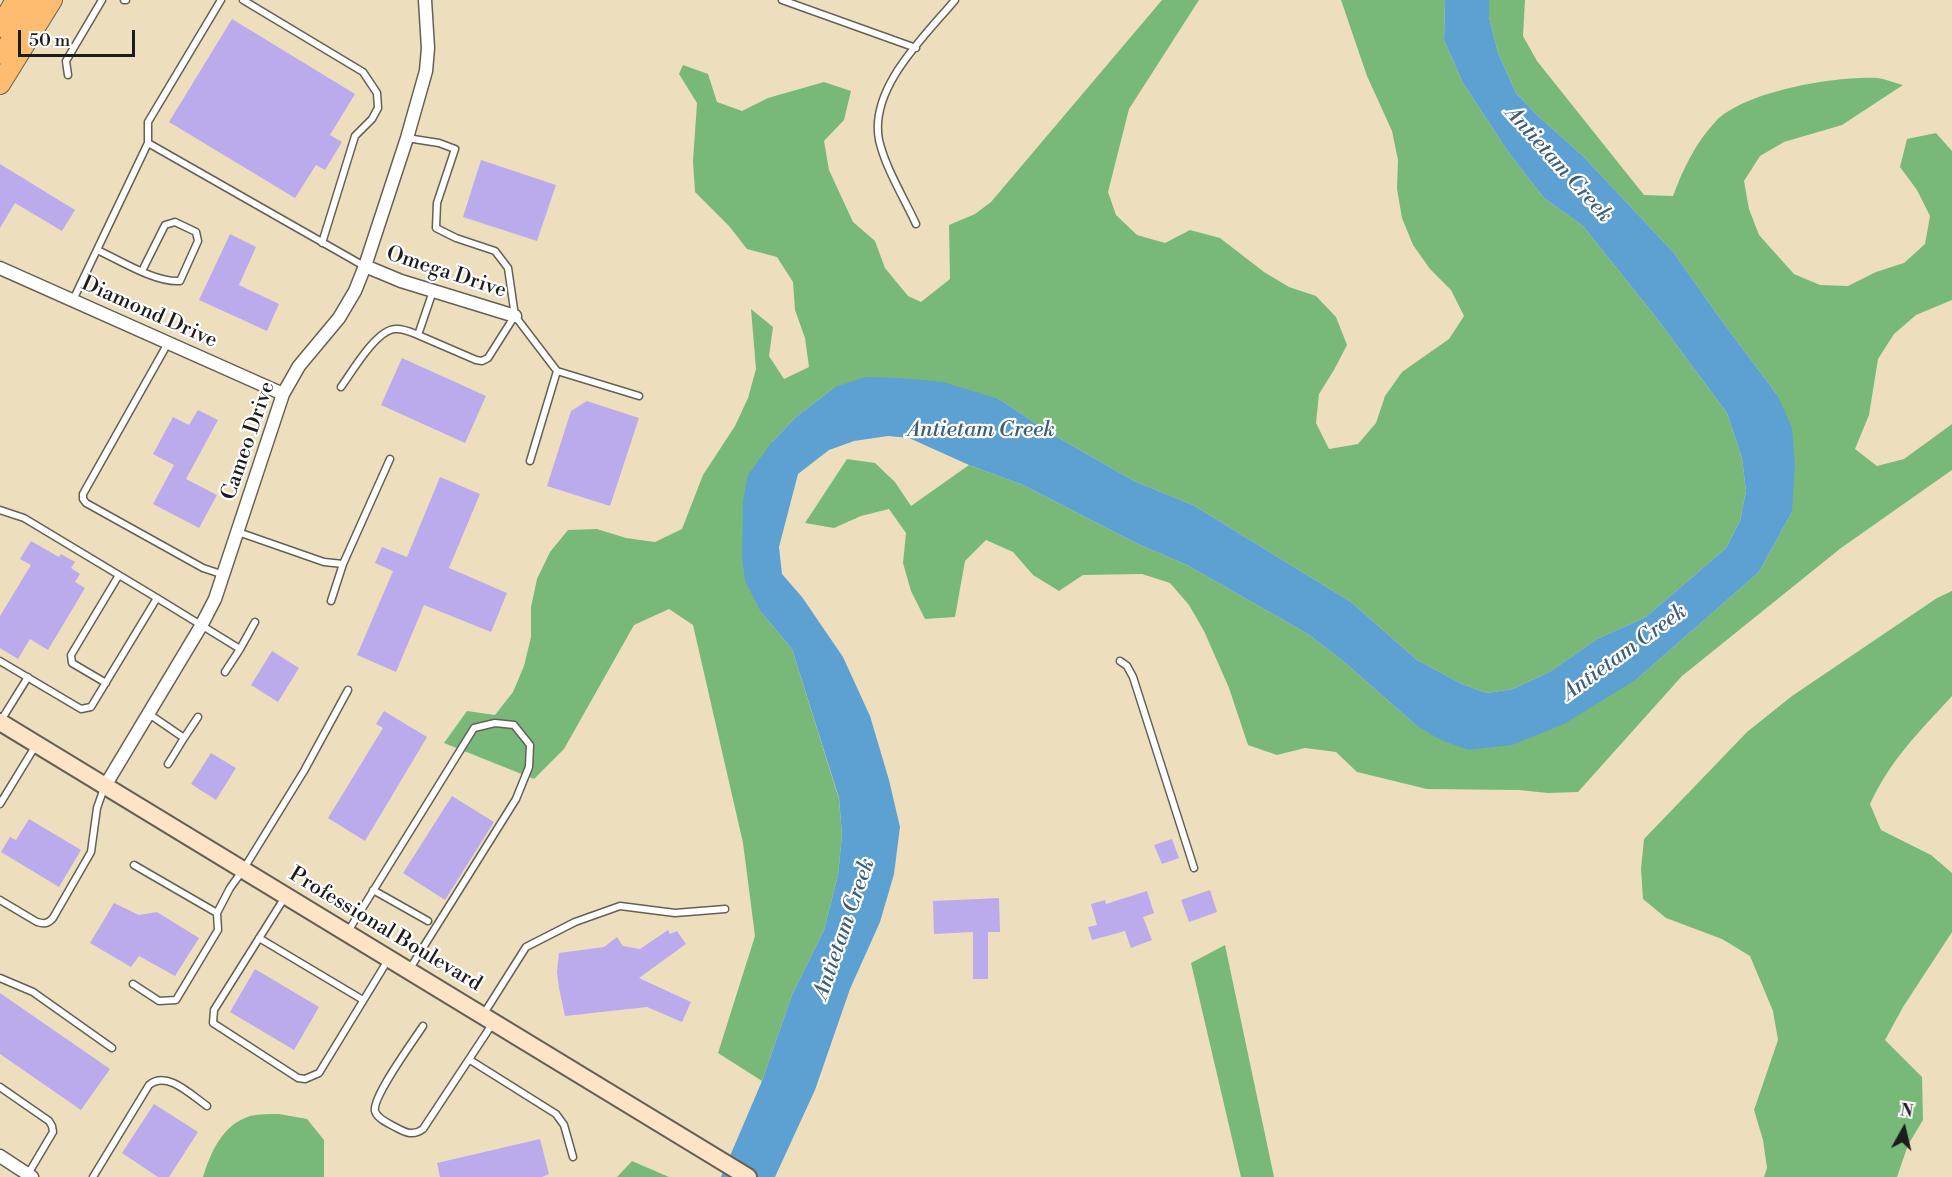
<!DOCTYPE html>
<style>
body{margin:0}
#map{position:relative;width:1952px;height:1177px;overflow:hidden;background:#eddfbe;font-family:"Libre Bodoni",serif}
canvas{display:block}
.north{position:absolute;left:1874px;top:1099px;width:60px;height:60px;-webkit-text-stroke:4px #fff;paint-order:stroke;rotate:8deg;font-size:16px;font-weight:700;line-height:24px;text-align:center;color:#1c1c1c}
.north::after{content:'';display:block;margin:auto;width:21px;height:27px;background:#1c1c1c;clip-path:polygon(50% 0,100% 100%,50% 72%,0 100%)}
.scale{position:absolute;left:18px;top:30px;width:117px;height:27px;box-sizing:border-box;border:3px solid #1c1c1c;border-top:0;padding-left:8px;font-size:18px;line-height:21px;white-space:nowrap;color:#1c1c1c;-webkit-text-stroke:4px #fff;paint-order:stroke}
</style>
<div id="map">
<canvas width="1952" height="1177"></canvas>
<div class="north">N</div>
<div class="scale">50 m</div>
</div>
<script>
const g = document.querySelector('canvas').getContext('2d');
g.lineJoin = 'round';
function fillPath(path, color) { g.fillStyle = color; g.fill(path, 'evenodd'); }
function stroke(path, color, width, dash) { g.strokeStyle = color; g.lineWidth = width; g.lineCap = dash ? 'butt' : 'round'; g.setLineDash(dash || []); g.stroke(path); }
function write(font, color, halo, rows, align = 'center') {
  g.font = font + ' "Libre Bodoni",serif'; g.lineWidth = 4.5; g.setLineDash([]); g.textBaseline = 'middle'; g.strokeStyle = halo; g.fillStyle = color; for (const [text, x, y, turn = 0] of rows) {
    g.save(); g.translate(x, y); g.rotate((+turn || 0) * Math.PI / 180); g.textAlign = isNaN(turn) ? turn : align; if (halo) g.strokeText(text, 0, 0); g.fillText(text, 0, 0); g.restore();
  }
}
fillPath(new Path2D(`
 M 1162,0 L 1199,0 L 1129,109 L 1108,192 L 1116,215 L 1137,235 L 1165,243 L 1190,230 L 1220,238 L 1264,272 L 1289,287 L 1316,296 L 1336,317 L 1347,345 L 1334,370 L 1319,394 L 1316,423 L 1329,449 L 1358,444 L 1376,423 L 1385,396 L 1402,372 L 1449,339 L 1464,316 L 1451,290 L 1430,269 L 1413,245 L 1402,218 L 1397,189 L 1398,160 L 1392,131 L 1367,76 L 1341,0 L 1445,0 L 1444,40 L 1463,83 L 1509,153 L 1544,198 L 1583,226 L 1655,316 L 1727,413 L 1742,458 L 1746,491 L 1740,521 L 1726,548 L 1646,617 L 1597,639 L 1551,671 L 1513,689 L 1487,693 L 1462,684 L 1417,660 L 1351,602 L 1193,505 L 1134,481 L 1052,434 L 999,399 L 835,387 L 796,417 L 772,442 L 761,612 L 792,649 L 839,799 L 842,835 L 838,875 L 824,930 L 792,995 L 762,1081 L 718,1053 L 755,936 L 743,843 L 693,625 L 669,609 L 634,625 L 564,749 L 534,779 L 444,743 L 467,711 L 495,715 L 513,692 L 524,666 L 531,637 L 531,607 L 537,579 L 550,552 L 568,530 L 597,529 L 626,538 L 655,542 L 682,529 L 703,475 L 735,426 L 748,398 L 756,369 L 751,309 L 773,327 L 769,356 L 784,379 L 809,367 L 805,338 L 795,310 L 793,282 L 777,257 L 747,249 L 729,226 L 695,192 L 693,161 L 697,103 L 679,74 L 683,65 L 708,74 L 717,102 L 742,111 L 768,98 L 824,82 L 851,91 L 844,120 L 824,141 L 829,170 L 853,222 L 875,241 L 885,268 L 908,296 L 921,302 L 950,279 L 949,225 L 975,214 L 991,202 Z
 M 1489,0 L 1525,0 L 1523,36 L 1537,61 L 1644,195 L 1673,196 C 1683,169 1696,142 1716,121 C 1746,91 1835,76 1877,78 C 1886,79 1895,83 1903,85 L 1842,125 L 1784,142 L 1760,156 L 1744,181 L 1749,209 L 1759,235 L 1794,274 L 1820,285 L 1848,286 L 1876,272 L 1904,263 L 1925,244 L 1930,216 L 1917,190 L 1900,167 L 1907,139 L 1936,133 L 1952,151 L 1952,300 L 1916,315 L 1894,334 L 1878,359 L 1869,415 L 1855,449 L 1877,466 L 1904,459 L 1952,424 L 1952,470 L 1841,548 L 1682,676 L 1578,792 L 1548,793 L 1519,790 L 1427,789 L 1357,772 L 1336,752 L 1305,748 L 1277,755 L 1248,745 L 1229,688 L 1204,631 L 1189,605 L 1170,583 L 1142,574 L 1083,575 L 1059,591 L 1033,575 L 1013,552 L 986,540 L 965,561 L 955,617 L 925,619 L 911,591 L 903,563 L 906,533 L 889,509 L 861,516 L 834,528 L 805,523 L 847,459 L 875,463 L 895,482 L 911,506 L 969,465 L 1023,485 L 1138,544 L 1187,565 L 1308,634 L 1343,661 L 1417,726 L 1637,679 L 1759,572 L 1792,512 L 1778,396 L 1719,317 L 1674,253 L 1582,155 L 1539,117 L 1516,93 L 1498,53 L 1489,17 Z
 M 1952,591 L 1952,696 C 1919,732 1891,759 1870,804 L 1881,830 L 1931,855 L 1952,873 L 1952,932 L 1903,1007 L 1885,1040 L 1922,1077 L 1923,1120 L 1908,1145 L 1897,1177 L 1764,1177 L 1767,1168 L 1763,1140 L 1754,1110 L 1778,1040 L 1773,1011 L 1750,956 L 1722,939 L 1666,918 L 1643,899 L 1641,869 L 1644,839 L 1747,732 L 1792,696 L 1937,598 Z
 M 1225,945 L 1274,1177 L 1241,1177 L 1191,963 Z
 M 279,1114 L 307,1119 L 324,1140 L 324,1177 L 203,1177 C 211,1152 222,1125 250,1116 C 259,1114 270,1114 279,1114 Z
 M 632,1161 L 669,1177 L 617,1177 Z`), '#78b97a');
fillPath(new Path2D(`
 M 1445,0 L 1489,0 L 1489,17 L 1498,53 L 1516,93 L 1539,117 L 1582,155 L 1674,253 L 1719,317 L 1778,396 L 1792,428 L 1795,465 L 1792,512 L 1759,572 L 1637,679 L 1564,724 L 1512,745 L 1468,750 L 1441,740 L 1417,726 L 1343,661 L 1308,634 L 1187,565 L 1138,544 L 1023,485 L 969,465 L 909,438 L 888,436 L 854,441 L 829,450 L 798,474 L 779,547 L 782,574 L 802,597 L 843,657 L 870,716 L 889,780 L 900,827 L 894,874 L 880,922 L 850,989 L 815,1090 L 775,1177 L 721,1177 L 762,1081 L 792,995 L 824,930 L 838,875 L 842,835 L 839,798 L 792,649 L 761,612 L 745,581 L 742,555 L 743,500 L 748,475 L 772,442 L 796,417 L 835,387 L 866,377 L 901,378 L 943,382 L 999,399 L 1052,434 L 1134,481 L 1193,505 L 1351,602 L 1417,660 L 1462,684 L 1487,693 L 1513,689 L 1551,671 L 1597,639 L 1646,617 L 1726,548 L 1740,521 L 1746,491 L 1742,458 L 1727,413 L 1655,316 L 1583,226 L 1544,198 L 1509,153 L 1463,83 L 1444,40 Z`), '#5da1d2');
fillPath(new Path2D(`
 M 232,19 L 355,94 L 330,135 L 342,142 L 325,170 L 316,165 L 295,198 L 169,122 Z
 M 481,160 L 556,185 L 537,241 L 463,217 Z
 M 0,164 L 75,210 L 62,231 L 15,203 L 0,228 Z
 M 230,234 L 256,247 L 239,285 L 279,304 L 267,331 L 199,300 Z
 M 402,358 L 486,396 L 465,443 L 381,405 Z
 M 587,401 L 639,418 L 610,506 L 547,486 L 571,411 Z
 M 198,410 L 218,420 L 186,479 L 217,495 L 199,528 L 153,504 L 174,465 L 153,454 L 173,417 L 189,425 Z
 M 440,477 L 480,494 L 449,568 L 507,593 L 491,632 L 424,605 L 396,672 L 357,655 L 393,571 L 375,563 L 382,547 L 407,557 Z
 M 31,541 L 59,557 L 61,554 L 75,562 L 71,568 L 80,574 L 75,582 L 85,588 L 48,650 L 30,639 L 18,659 L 0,648 L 0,616 L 31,565 L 20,559 Z
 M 272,651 L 299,668 L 278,702 L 251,685 Z
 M 384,711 L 427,737 L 365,841 L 328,818 L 383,728 L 376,724 Z
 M 211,753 L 236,768 L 216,800 L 191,784 Z
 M 452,796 L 494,822 L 445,900 L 403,873 Z
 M 29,819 L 81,850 L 59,887 L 1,852 L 10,837 L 16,840 Z
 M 1172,839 L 1179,858 L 1162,864 L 1154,845 Z
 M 1210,890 L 1217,912 L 1189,922 L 1181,900 Z
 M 1147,891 L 1154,913 L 1143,917 L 1152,940 L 1131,948 L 1125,931 L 1092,940 L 1088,927 L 1097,925 L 1091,904 L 1105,900 L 1106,904 Z
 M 999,898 L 1000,932 L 988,932 L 988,979 L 973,979 L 973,932 L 934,934 L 933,901 Z
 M 114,903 L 139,915 L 157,912 L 199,938 L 175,976 L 139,956 L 131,967 L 90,943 Z
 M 668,930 L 670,934 L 677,931 L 686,944 L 639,978 L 691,1002 L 682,1022 L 647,1007 L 565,1016 L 559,988 L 557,972 L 559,953 L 604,947 L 617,937 L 623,946 L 640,949 Z
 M 255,969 L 319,1007 L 294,1050 L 230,1012 Z
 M 0,993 L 110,1069 L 81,1110 L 0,1054 Z
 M 154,1104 L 198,1132 L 169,1177 L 158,1177 L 122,1153 Z
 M 540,1139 L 549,1174 L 542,1177 L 440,1177 L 437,1163 Z`), '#bbabec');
const lane = new Path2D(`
 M 124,0 L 126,0
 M 243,0 L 363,72 L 377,93 L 378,108 L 372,119 L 355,136 L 322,243
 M 782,0 L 916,48
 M 68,75 L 66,61 L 102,0
 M 407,138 L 439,143 L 455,149 L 437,203 L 436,228 L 456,238 L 495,251 L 508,268 L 515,316 L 557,371 L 530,461
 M 148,143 L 148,122 L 221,0
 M 916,224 C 904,198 885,167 879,140 C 869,88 924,37 955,0
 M 97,250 C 120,260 155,283 180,281 L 198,241 L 196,232 L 175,222 L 165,225 L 142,271
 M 433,291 L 418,335 L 476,360 L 482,361 L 488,358 L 514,317
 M 73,300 L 148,143 L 364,266
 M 168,343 L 83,494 L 83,499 L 86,503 L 203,568 L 224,575
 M 557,371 L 639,396
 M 341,387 C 352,372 376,330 395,329 C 403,328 411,332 418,335
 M 0,510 L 24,518 L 157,598 L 91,707 L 81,709 L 0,661
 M 238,532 L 324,562 L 343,564 L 390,459
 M 157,598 L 240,649 L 225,672
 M 331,601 L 343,564
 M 240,649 L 255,622
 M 1120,661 L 1127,666 L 1133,677 L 1194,868
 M 106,683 L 72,663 L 71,655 L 119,575
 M 149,714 L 184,738 L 168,764
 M 0,722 L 28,677
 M 184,738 L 198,717
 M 0,804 L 36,745
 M 134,865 L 217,913
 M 373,890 L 428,921
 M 285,897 L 214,1010 L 213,1023 L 298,1078 L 305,1079 L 319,1073 L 388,960
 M 0,900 L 37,922 C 44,924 48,924 53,918 L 91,852 L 97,808 L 104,788
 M 347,933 L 474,728 L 495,723 L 514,725 L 530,745 L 529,767 L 516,799 L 409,970
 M 259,938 L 363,1000
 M 0,978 L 33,992 L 112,1048
 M 133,984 L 159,1001 L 176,1000 L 218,930 L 217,913 L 230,888 L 243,870 L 304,771 L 348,690
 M 483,1015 L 526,947 L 575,922 L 620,906 L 675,913 L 725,909
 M 423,1026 C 414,1040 372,1097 375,1111 C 377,1119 390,1124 397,1128 C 406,1133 414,1136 423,1129 L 493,1023
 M 470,1060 L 556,1114 L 564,1125 L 573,1157
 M 0,1087 L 49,1121 L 52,1126 L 53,1132 L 28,1174
 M 93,1177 L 149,1085 C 167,1070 191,1095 207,1106`);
const street = new Path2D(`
 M 365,266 L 401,281 L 515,316
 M 0,268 L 283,394
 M 105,786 L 201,626 L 215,599 L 283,394 L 299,366 L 339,318 L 355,291 L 365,266 L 407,138 L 426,71 L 428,48 L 425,0
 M 0,1156 L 32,1177`);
const secondary = new Path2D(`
 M 0,722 L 748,1177`);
const primary = new Path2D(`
 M 0,27 L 16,0
 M 3,54 L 35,0
 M 0,84 L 52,0`);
stroke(lane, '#656055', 9);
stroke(street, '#656055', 15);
stroke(secondary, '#656055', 20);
stroke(primary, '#656055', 22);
stroke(lane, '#fff', 6);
stroke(street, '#fff', 12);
stroke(secondary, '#fee4c6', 16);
stroke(primary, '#fdbc70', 20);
write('21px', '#1c1c1c', '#fff', [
 ["Omega Drive",446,273,18],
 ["Diamond Drive",149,313,24],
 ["Cameo Drive",249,441,-71],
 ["Professional Boulevard",385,930,31]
]);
write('italic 22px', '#3c5e77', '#fff', [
 ["Antietam Creek",1558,165,48],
 ["Antietam Creek",981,431],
 ["Antietam Creek",1625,653,-36],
 ["Antietam Creek",845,929,-71]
]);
</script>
